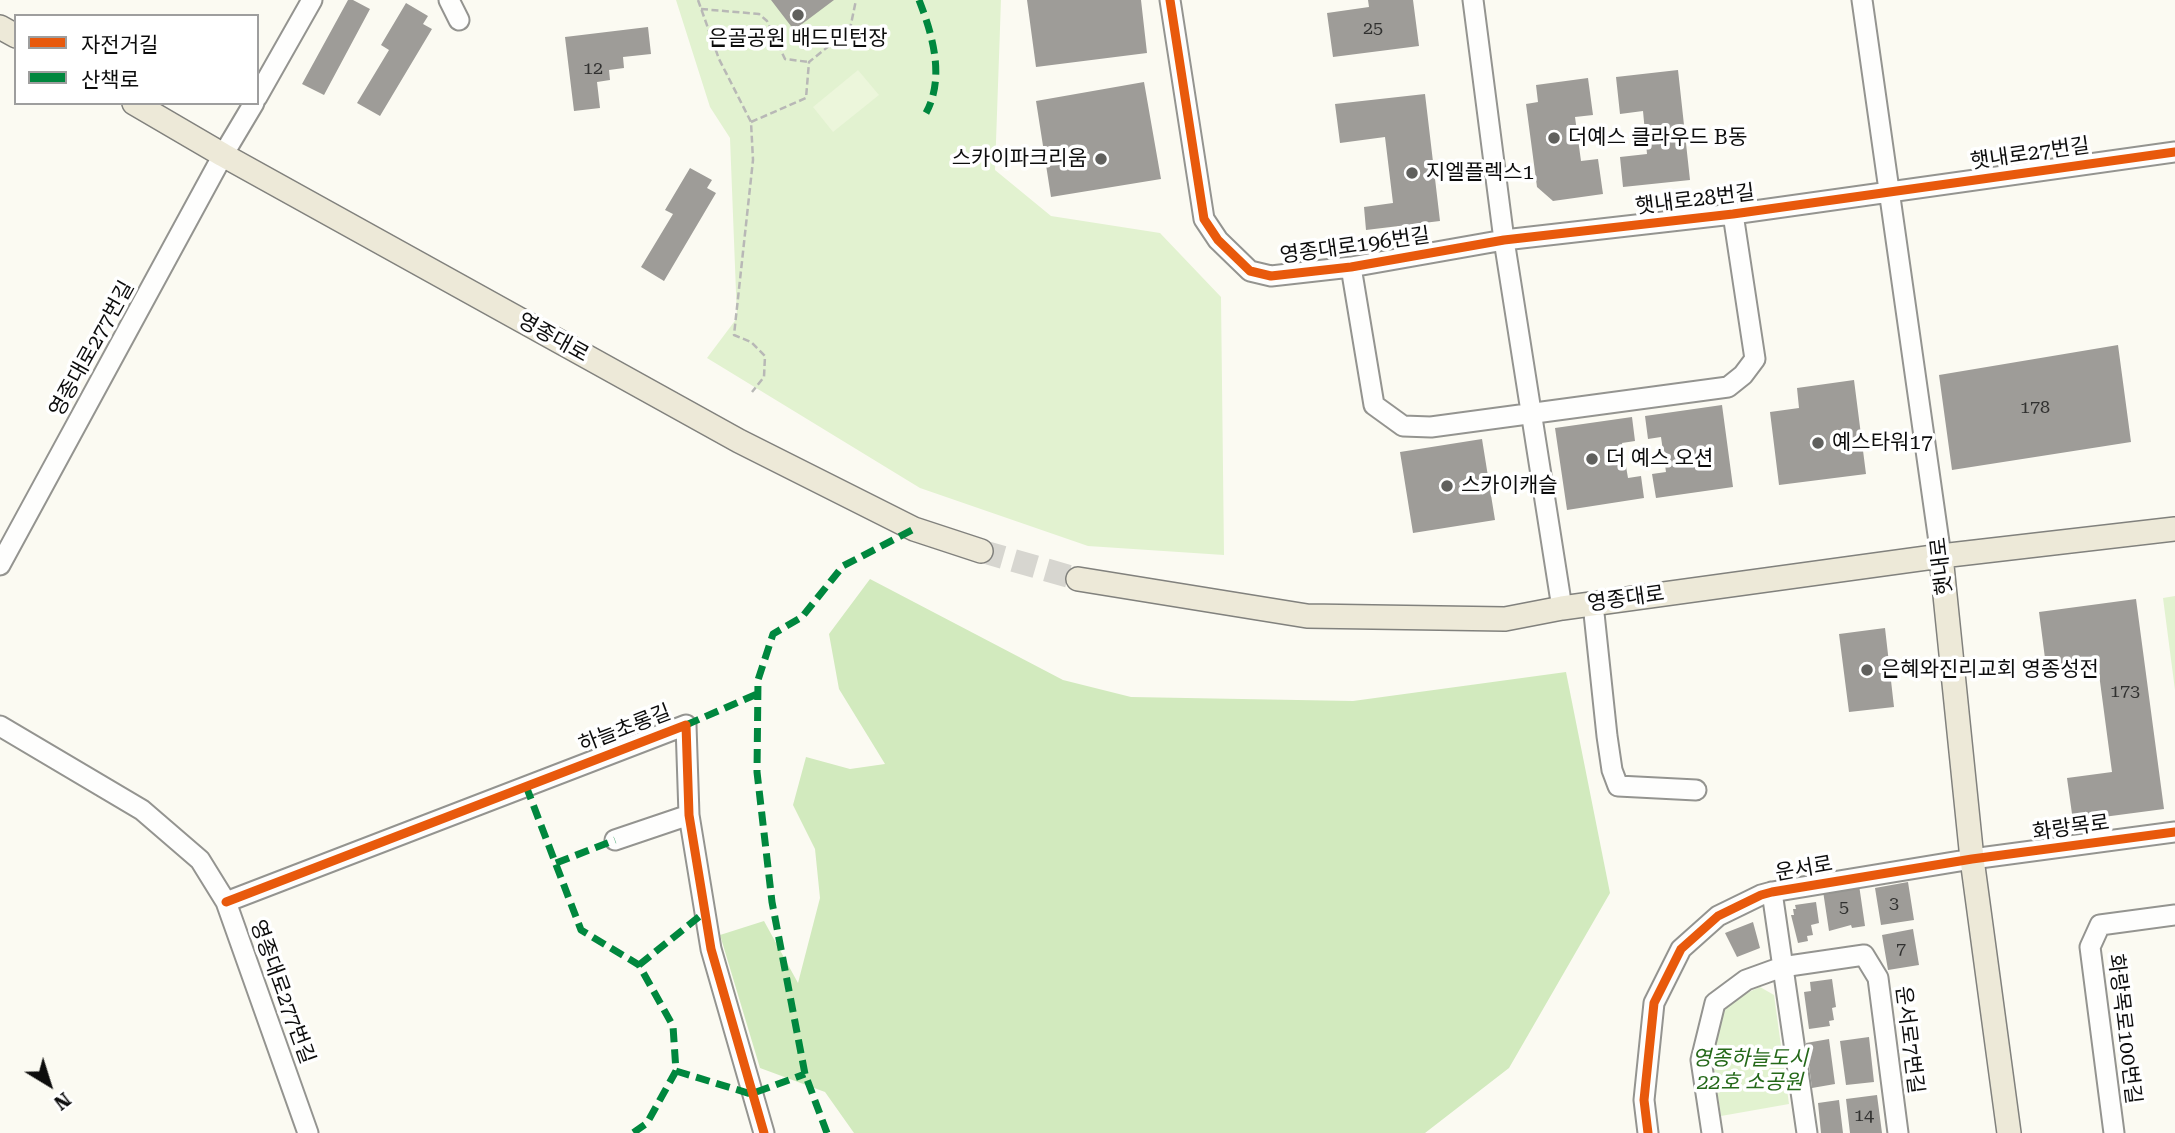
<!DOCTYPE html>
<meta charset="utf-8">
<style>
body{margin:0}
#map{position:relative;width:2175px;height:1133px;overflow:hidden;background:#fbfaf2;font-family:"Roboto Serif","Noto Sans KR",serif}
canvas{display:block}
.legend{position:absolute;left:14px;top:14px;width:245px;height:91px;box-sizing:border-box;background:#fff;border:2px solid #9e9e9e;margin:0;padding:9px 12px;list-style:none;font-size:21px;color:#0d0d0d}
.legend li{display:flex;align-items:center;gap:14px;height:35px}
.legend b{width:35px;border:2px solid #9e9e9e}
.north{position:absolute;left:14px;top:1049px;width:70px;height:70px;-webkit-text-stroke:5px #fff;paint-order:stroke;rotate:142deg;font-size:19px;font-weight:700;line-height:28px;text-align:center;color:#0d0d0d}
.north::after{content:'';display:block;margin:auto;width:24px;height:32px;background:#0d0d0d;clip-path:polygon(50% 0,100% 100%,50% 72%,0 100%)}
</style>
<div id="map">
<canvas width="2175" height="1133"></canvas>
<ul class="legend">
<li><b style="height:9px;background:#e8590c"></b>자전거길</li>
<li><b style="height:9px;background:#00873e"></b>산책로</li>
</ul>
<div class="north">N</div>
</div>
<script>
const g = document.querySelector('canvas').getContext('2d');
g.lineJoin = 'round';
function fillPath(path, color) { g.fillStyle = color; g.fill(path, 'evenodd'); }
function stroke(path, color, width, dash) { g.strokeStyle = color; g.lineWidth = width; g.lineCap = dash ? 'butt' : 'round'; g.setLineDash(dash || []); g.stroke(path); }
function write(font, color, halo, rows, align = 'center') {
  g.font = font + ' "Roboto Serif","Noto Sans KR",serif'; g.lineWidth = 7; g.setLineDash([]); g.textBaseline = 'middle'; g.strokeStyle = halo; g.fillStyle = color; for (const [text, x, y, turn = 0] of rows) {
    g.save(); g.translate(x, y); g.rotate((+turn || 0) * Math.PI / 180); g.textAlign = isNaN(turn) ? turn : align; if (halo) g.strokeText(text, 0, 0); g.fillText(text, 0, 0); g.restore();
  }
}
fillPath(new Path2D(`
 M 676,0 L 1001,0 L 995,170 L 1051,216 L 1160,233 L 1221,297 L 1224,555 L 1088,546 L 920,488 L 707,358 L 737,318 L 730,138 L 710,107 Z
 M 2175,596 L 2175,690 L 2163,598 Z
 M 1760,987 L 1774,995 L 1789,1104 L 1721,1116 C 1718,1092 1708,1053 1714,1029 C 1718,1009 1743,994 1760,987 Z`), '#e2f2d0');
fillPath(new Path2D(`
 M 870,579 L 1063,680 L 1131,697 L 1353,701 L 1566,672 L 1610,893 L 1509,1068 L 1425,1133 L 854,1133 L 825,1092 L 760,1068 L 720,935 L 764,921 L 798,983 L 820,898 L 815,849 L 793,805 L 806,757 L 850,769 L 885,764 L 839,689 L 829,634 Z`), '#d2eabe');
fillPath(new Path2D(`
 M 858,70 L 879,95 L 833,132 L 813,107 Z`), '#ecf6db');
fillPath(new Path2D(`
 M 348,0 L 353,0 L 370,9 L 324,95 L 302,84 Z
 M 771,0 L 834,0 L 794,30 Z
 M 1027,0 L 1141,0 L 1147,53 L 1036,67 Z
 M 1368,0 L 1413,0 L 1419,46 L 1333,57 L 1327,13 L 1369,7 Z
 M 406,3 L 428,16 L 423,24 L 432,29 L 380,116 L 357,103 L 389,50 L 381,45 Z
 M 648,27 L 651,54 L 623,57 L 624,68 L 609,70 L 610,80 L 597,82 L 600,108 L 574,111 L 565,37 Z
 M 1678,70 L 1690,180 L 1623,187 L 1620,157 L 1647,154 L 1643,111 L 1620,114 L 1616,77 Z
 M 1588,78 L 1593,115 L 1575,117 L 1581,161 L 1598,159 L 1603,194 L 1553,201 L 1537,187 L 1526,104 L 1538,102 L 1536,85 Z
 M 1144,82 L 1161,179 L 1051,197 L 1036,101 Z
 M 1425,94 L 1440,221 L 1366,230 L 1364,207 L 1393,203 L 1385,137 L 1340,143 L 1335,104 Z
 M 690,168 L 712,180 L 707,188 L 716,193 L 664,281 L 641,267 L 673,214 L 665,210 Z
 M 2118,345 L 2131,442 L 1952,470 L 1939,375 Z
 M 1854,380 L 1866,474 L 1779,485 L 1770,412 L 1799,408 L 1797,388 Z
 M 1722,405 L 1733,487 L 1656,498 L 1652,474 L 1666,472 L 1661,437 L 1648,439 L 1645,416 Z
 M 1632,417 L 1635,441 L 1622,443 L 1628,478 L 1641,476 L 1644,498 L 1567,510 L 1555,428 Z
 M 1482,439 L 1495,520 L 1413,533 L 1400,452 Z
 M 2136,599 L 2164,809 L 2073,821 L 2067,778 L 2112,772 L 2097,659 L 2046,666 L 2039,612 Z
 M 1885,628 L 1894,707 L 1849,712 L 1839,634 Z
 M 1908,882 L 1914,920 L 1881,925 L 1875,888 Z
 M 1859,885 L 1865,926 L 1852,928 L 1851,925 L 1829,931 L 1823,891 Z
 M 1816,902 L 1819,923 L 1811,925 L 1813,935 L 1807,936 L 1808,941 L 1798,943 L 1791,915 L 1794,915 L 1793,909 L 1796,909 L 1795,905 Z
 M 1753,922 L 1760,948 L 1737,957 L 1725,933 Z
 M 1913,929 L 1919,965 L 1888,970 L 1882,935 Z
 M 1832,979 L 1836,1007 L 1832,1008 L 1834,1020 L 1829,1021 L 1830,1026 L 1809,1029 L 1804,992 L 1811,991 L 1810,982 Z
 M 1869,1037 L 1874,1082 L 1846,1085 L 1840,1041 Z
 M 1829,1039 L 1835,1084 L 1812,1088 L 1806,1043 Z
 M 1877,1095 L 1882,1133 L 1850,1133 L 1846,1099 Z
 M 1839,1100 L 1843,1133 L 1821,1133 L 1818,1103 Z`), '#9e9c98');
stroke(new Path2D(`
 M 981,551 L 1078,579`), '#d7d6d0', 23, [23, 11]);
const minor = new Path2D(`
 M 449,0 L 459,20
 M 1170,0 L 1204,219 L 1218,240 L 1250,271 L 1271,276 L 1351,267 L 1504,240 L 1733,214 L 2175,152
 M 1473,0 L 1504,240 L 1562,608
 M 1862,0 L 1941,556
 M 257,97 L 312,0
 M 1351,267 L 1374,405 L 1403,426 L 1431,427 L 1728,387 L 1743,375 L 1755,359 L 1733,214
 M 0,565 L 223,155 L 254,103
 M 1593,604 L 1607,736 L 1612,770 L 1618,786 L 1696,790
 M 0,726 L 142,810 L 200,860 L 226,902 L 308,1133
 M 615,840 L 689,815
 M 1772,892 L 1807,1133
 M 226,902 L 686,725 L 689,815 L 711,949 L 764,1133
 M 1648,1133 L 1644,1100 L 1654,1003 L 1681,949 L 1718,916 L 1761,895 L 1772,892 L 1972,859 L 2175,832
 M 1712,1133 L 1701,1060 L 1715,1003 L 1746,980 L 1782,967 L 1864,955 L 1878,978 L 1898,1133
 M 2114,1133 L 2090,947 L 2100,925 L 2175,915`);
const major = new Path2D(`
 M 0,27 L 16,36
 M 134,103 L 223,155 L 739,441 L 914,529 L 981,551
 M 1941,556 L 1972,859 L 2009,1133
 M 1078,579 L 1307,616 L 1505,619 L 1562,608 L 1941,556 L 2175,529`);
stroke(minor, '#949490', 23);
stroke(major, '#81817d', 26);
stroke(new Path2D(`
 M 698,0 L 719,59 L 751,122 L 753,160 L 734,335 L 751,342 L 765,356 L 764,377 L 752,392
 M 701,9 L 759,14 L 767,21 L 785,59 L 809,62
 M 751,122 L 806,98 L 809,62 L 850,29 L 856,0`), '#b8b8b6', 2.5, [7, 3.5]);
stroke(minor, '#fefefd', 19);
stroke(major, '#ede9d8', 23);
stroke(new Path2D(`
 M 919,0 C 933,36 945,78 926,113
 M 686,725 L 757,694
 M 526,786 L 581,930 L 639,965 L 673,1026 L 676,1071 L 647,1123 L 633,1133
 M 556,863 L 615,840
 M 639,965 L 705,912
 M 676,1071 L 751,1094 L 805,1074
 M 827,1133 L 805,1074 L 772,902 L 757,772 L 758,680 L 773,634 L 802,617 L 843,566 L 914,529`), '#00873e', 7, [14, 7]);
stroke(new Path2D(`
 M 1170,0 L 1204,219 L 1218,240 L 1250,271 L 1271,276 L 1351,267 L 1504,240 L 1733,214 L 2175,152
 M 226,902 L 686,725 L 689,815 L 711,949 L 764,1133
 M 1648,1133 L 1644,1100 L 1654,1003 L 1681,949 L 1718,916 L 1761,895 L 1772,892 L 1972,859 L 2175,832`), '#e8590c', 9);
for (const [x, y, r, color] of [
 [798,15,7,"#60605d"],
 [1554,138,7,"#60605d"],
 [1101,159,7,"#60605d"],
 [1412,173,7,"#60605d"],
 [1818,443,7,"#60605d"],
 [1592,459,7,"#60605d"],
 [1447,486,7,"#60605d"],
 [1867,670,7,"#60605d"]
]) { const dot = new Path2D(); dot.arc(x, y, r, 0, 2 * Math.PI); g.fillStyle = color; g.fill(dot); stroke(dot, '#fff', 2.5); }
write('18px', '#313130', null, [
 ["25",1373,29],
 ["12",593,69],
 ["178",2035,408],
 ["173",2125,692],
 ["3",1894,904],
 ["5",1844,908],
 ["7",1901,950],
 ["14",1864,1116]
]);
write('21px', '#0d0d0d', '#fff', [
 ["은골공원 배드민턴장",798,39,"center"],
 ["더예스 클라우드 B동",1568,138],
 ["스카이파크리움",1087,159,"right"],
 ["지엘플렉스1",1426,173],
 ["예스타워17",1832,443],
 ["더 예스 오션",1606,459],
 ["스카이캐슬",1461,486],
 ["은혜와진리교회 영종성전",1881,670]
], 'left');
write('21px', '#0d0d0d', '#fff', [
 ["햇내로27번길",2030,154,-8],
 ["햇내로28번길",1695,200,-7],
 ["영종대로196번길",1355,246,-8],
 ["영종대로",553,338,29],
 ["영종대로277번길",92,349,-61],
 ["햇내로",1942,566,-97],
 ["영종대로",1626,599,-8],
 ["하늘초롱길",625,729,-21],
 ["화랑목로",2071,828,-8],
 ["운서로",1804,869,-10],
 ["영종대로277번길",282,992,70],
 ["화랑목로100번길",2124,1029,83],
 ["운서로7번길",1909,1040,83]
]);
write('italic 21px', '#25691a', '#fff', [
 ["영종하늘도시",1750,1059],
 ["22호 소공원",1750,1083]
]);
</script>
